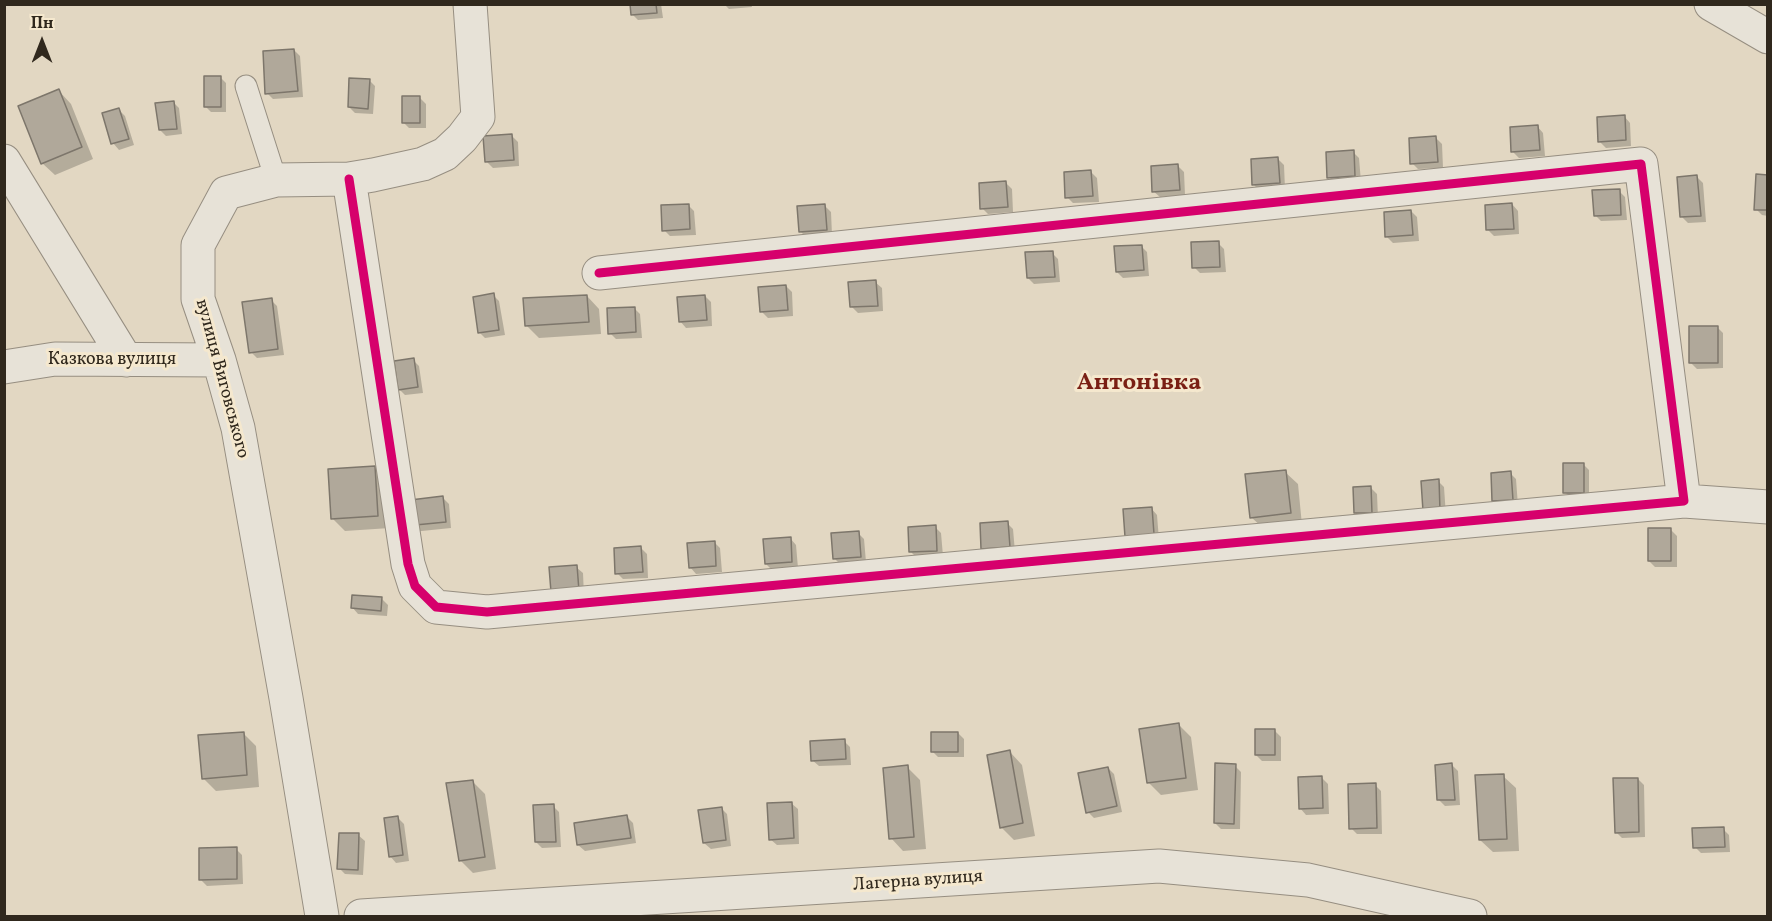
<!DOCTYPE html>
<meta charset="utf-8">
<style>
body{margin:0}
#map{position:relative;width:1772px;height:921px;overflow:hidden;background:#e2d7c2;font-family:Vollkorn,serif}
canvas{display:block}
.frame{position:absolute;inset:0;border:6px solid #30281d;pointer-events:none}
.north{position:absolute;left:12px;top:12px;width:60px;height:60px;-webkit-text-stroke:4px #f5e8ce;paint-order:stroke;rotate:0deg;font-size:16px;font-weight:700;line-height:24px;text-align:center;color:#30281d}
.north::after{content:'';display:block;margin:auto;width:21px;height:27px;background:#30281d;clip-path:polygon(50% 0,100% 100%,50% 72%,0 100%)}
</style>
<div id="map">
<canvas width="1772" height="921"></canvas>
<div class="frame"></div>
<div class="north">Пн</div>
</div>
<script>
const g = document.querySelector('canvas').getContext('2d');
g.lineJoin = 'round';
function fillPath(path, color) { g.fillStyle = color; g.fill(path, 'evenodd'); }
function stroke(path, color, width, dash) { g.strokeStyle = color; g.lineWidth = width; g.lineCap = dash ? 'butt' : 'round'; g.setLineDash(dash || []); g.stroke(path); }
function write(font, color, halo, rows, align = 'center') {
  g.font = font + ' Vollkorn,serif'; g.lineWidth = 6; g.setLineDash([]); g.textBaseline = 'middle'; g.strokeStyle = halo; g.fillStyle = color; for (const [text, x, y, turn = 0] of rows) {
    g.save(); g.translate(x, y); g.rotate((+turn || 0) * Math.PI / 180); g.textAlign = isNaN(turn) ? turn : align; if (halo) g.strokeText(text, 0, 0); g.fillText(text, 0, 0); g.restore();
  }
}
fillPath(new Path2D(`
 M 631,4 L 661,4 L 663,18 L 638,20 L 632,14 Z
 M 724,4 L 751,4 L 752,7 L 729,9 Z
 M 294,50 L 300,56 L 303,97 L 273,99 L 267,93 Z
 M 220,77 L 226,83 L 226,112 L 211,112 L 205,106 Z
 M 369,80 L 375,86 L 373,114 L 355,113 L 349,107 Z
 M 59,91 L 71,104 L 93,159 L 55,175 L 42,163 Z
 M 420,98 L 426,104 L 426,128 L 409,128 L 403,122 Z
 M 173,102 L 179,108 L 182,134 L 166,136 L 160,130 Z
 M 119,110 L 125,116 L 134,145 L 119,150 L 113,143 Z
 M 1624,116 L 1630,123 L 1631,146 L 1606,148 L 1600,142 Z
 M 1537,126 L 1543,133 L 1545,156 L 1519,158 L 1513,152 Z
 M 512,136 L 518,142 L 519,166 L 493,168 L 487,162 Z
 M 1436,138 L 1442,144 L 1443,168 L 1418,169 L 1412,163 Z
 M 1353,152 L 1359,158 L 1361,182 L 1335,183 L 1329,177 Z
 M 1278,159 L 1284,165 L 1285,189 L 1259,190 L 1253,184 Z
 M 1178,166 L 1184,172 L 1185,195 L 1160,197 L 1153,191 Z
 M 1091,172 L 1097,178 L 1099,202 L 1073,203 L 1067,197 Z
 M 1768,176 L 1768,216 L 1762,215 L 1756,209 Z
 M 1697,177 L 1703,183 L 1706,222 L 1688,223 L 1682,217 Z
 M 1006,183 L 1012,189 L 1013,212 L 988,214 L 982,208 Z
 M 1619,191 L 1625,197 L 1627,220 L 1601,221 L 1595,215 Z
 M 1512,204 L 1518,211 L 1519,234 L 1494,236 L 1488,230 Z
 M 688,205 L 694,211 L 696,235 L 670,236 L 664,230 Z
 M 825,206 L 831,212 L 832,235 L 806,237 L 800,231 Z
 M 1411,211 L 1417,217 L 1419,241 L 1393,243 L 1387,237 Z
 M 1218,243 L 1224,249 L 1226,272 L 1200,273 L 1194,267 Z
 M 1141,246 L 1147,252 L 1149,276 L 1123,278 L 1117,272 Z
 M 1052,253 L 1058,259 L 1060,282 L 1034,284 L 1028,278 Z
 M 875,282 L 882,288 L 883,311 L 858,313 L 851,306 Z
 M 786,286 L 792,292 L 793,316 L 768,318 L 762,312 Z
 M 493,295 L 499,301 L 505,335 L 485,338 L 479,332 Z
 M 587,296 L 599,309 L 601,334 L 539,338 L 526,325 Z
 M 705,296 L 711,302 L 712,326 L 686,328 L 680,321 Z
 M 271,300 L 277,306 L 284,355 L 257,358 L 251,352 Z
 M 634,308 L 640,314 L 642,338 L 616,339 L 610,333 Z
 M 1717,327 L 1723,333 L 1723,368 L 1697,369 L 1691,363 Z
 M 413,360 L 419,366 L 423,393 L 405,395 L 399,389 Z
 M 1583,464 L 1589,470 L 1589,498 L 1571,498 L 1565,492 Z
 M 374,467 L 387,480 L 390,528 L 345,531 L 333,519 Z
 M 1285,472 L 1298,484 L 1302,525 L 1264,529 L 1251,517 Z
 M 1510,473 L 1516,479 L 1518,506 L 1500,507 L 1494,501 Z
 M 1438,481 L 1444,487 L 1446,516 L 1430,517 Z
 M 1371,488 L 1377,494 L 1378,518 L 1361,519 L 1355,513 Z
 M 443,498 L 449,504 L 451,528 L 412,532 L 406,526 Z
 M 1151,508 L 1157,515 L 1159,540 L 1124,511 Z
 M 1007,523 L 1013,529 L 1015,552 L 989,554 L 983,548 Z
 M 935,527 L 941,533 L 943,556 L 917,558 L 911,552 Z
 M 1671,530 L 1677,536 L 1677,567 L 1655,567 L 1649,561 Z
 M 858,533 L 864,539 L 866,562 L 840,564 L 834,558 Z
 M 790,538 L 796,545 L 798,568 L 772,570 L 766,564 Z
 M 714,542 L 720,548 L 722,572 L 696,574 L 690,567 Z
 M 641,548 L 647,554 L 648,578 L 623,579 L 617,573 Z
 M 576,567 L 583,573 L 584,596 L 559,598 Z
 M 382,599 L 388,605 L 387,616 L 358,614 L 352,607 Z
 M 1178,724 L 1191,737 L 1198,790 L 1161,795 L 1148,782 Z
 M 1275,731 L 1281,737 L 1281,761 L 1262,761 L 1256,755 Z
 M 243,733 L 256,746 L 259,787 L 216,791 L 203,778 Z
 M 958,733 L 964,739 L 964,757 L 938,757 L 932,751 Z
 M 844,741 L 850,747 L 851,765 L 819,766 L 812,760 Z
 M 1010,752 L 1022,765 L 1035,836 L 1014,840 L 1001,827 Z
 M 1452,765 L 1458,771 L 1460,805 L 1445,806 L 1439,800 Z
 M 1235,766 L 1241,772 L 1240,829 L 1221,829 L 1215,823 Z
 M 907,767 L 920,780 L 926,849 L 903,851 L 891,838 Z
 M 1108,768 L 1114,774 L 1122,812 L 1094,818 L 1088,812 Z
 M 1503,776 L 1516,788 L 1519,851 L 1493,852 L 1480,840 Z
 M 1321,777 L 1328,784 L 1329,814 L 1306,815 L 1300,808 Z
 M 1638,779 L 1644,785 L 1645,837 L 1622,838 L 1616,832 Z
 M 472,781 L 485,794 L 496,869 L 473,873 L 460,860 Z
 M 1375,785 L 1381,791 L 1382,834 L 1357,834 L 1351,828 Z
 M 791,803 L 798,809 L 799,844 L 777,845 L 770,839 Z
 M 553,806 L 559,812 L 561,847 L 542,848 L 536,842 Z
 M 721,808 L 727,814 L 731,846 L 711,849 L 704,843 Z
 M 627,817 L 633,823 L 636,843 L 585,851 L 578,845 Z
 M 398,818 L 404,824 L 409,861 L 396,863 L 390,856 Z
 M 1723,829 L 1729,835 L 1730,852 L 1701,853 L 1695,847 Z
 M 358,835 L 365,841 L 363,875 L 345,874 L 339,868 Z
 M 236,849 L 242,855 L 243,884 L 207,886 L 201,880 Z`), '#0003');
const building = new Path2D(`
 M 630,4 L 656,4 L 657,13 L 631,15 Z
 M 294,49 L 298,91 L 265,94 L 263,51 Z
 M 204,76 L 221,76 L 221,107 L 204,107 Z
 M 349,78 L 370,79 L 368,109 L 348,107 Z
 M 59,89 L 82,147 L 41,164 L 18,106 Z
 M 402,96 L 420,96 L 420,123 L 402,123 Z
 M 174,101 L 177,129 L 159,130 L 155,103 Z
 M 119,108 L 129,139 L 111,144 L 102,113 Z
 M 1625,115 L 1626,140 L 1598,142 L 1597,117 Z
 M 1538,125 L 1540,150 L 1511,152 L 1510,127 Z
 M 512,134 L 514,160 L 485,162 L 483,136 Z
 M 1436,136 L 1438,162 L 1410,164 L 1409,138 Z
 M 1354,150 L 1355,176 L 1327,178 L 1326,152 Z
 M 1278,157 L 1280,183 L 1252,185 L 1251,159 Z
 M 1178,164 L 1180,190 L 1152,192 L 1151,166 Z
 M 1091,170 L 1093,196 L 1065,198 L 1064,172 Z
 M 1756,174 L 1768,175 L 1768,210 L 1754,210 Z
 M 1697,175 L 1701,216 L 1680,217 L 1677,177 Z
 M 1006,181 L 1008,207 L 980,209 L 979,183 Z
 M 1620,189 L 1621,215 L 1594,216 L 1592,190 Z
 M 1512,203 L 1514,229 L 1486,230 L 1485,205 Z
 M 689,204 L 690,229 L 662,231 L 661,205 Z
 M 825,204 L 827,230 L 799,232 L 797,206 Z
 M 1411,210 L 1413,235 L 1385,237 L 1384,212 Z
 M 1219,241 L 1220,267 L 1192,268 L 1191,242 Z
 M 1142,245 L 1144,270 L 1116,272 L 1114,246 Z
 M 1053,251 L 1055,277 L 1027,278 L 1025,252 Z
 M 876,280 L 878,306 L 850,307 L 848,282 Z
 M 786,285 L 788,310 L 760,312 L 758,287 Z
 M 494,293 L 499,330 L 478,333 L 473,297 Z
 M 587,295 L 589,322 L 525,326 L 523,298 Z
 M 705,295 L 707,320 L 679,322 L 677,297 Z
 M 272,298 L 278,349 L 249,353 L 242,302 Z
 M 635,307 L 636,332 L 608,334 L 607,308 Z
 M 1689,326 L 1718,326 L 1718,363 L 1689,363 Z
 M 414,358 L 418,387 L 398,390 L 394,361 Z
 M 1563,463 L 1584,463 L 1584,493 L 1563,493 Z
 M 375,466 L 378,516 L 331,519 L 328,469 Z
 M 1286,470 L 1291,513 L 1250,518 L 1245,474 Z
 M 1511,471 L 1513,500 L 1492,501 L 1491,473 Z
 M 1439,479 L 1440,511 L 1423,511 L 1421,481 Z
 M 1371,486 L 1372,513 L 1354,513 L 1353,487 Z
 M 443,496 L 446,522 L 405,526 L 402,501 Z
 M 1152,507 L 1154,534 L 1125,537 L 1123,509 Z
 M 1008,521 L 1010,547 L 981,549 L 980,523 Z
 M 936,525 L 937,551 L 909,552 L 908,527 Z
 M 1648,528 L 1671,528 L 1671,561 L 1648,561 Z
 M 859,531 L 861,557 L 833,559 L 831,533 Z
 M 791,537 L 792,562 L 765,564 L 763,539 Z
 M 715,541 L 716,566 L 689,568 L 687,543 Z
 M 641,546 L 643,572 L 615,574 L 614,548 Z
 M 577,565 L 579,591 L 551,592 L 549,567 Z
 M 352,595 L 382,597 L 381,611 L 351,608 Z
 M 1179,723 L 1186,778 L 1147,783 L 1139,729 Z
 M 1255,729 L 1275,729 L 1275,755 L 1255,755 Z
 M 244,732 L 247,775 L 202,779 L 198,735 Z
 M 931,732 L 958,732 L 958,752 L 931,752 Z
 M 845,739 L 846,759 L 811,761 L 810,741 Z
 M 1010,750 L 1023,823 L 1000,828 L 987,755 Z
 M 1215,763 L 1236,764 L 1234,824 L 1214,823 Z
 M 1452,763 L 1455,800 L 1437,800 L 1435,765 Z
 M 908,765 L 914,837 L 889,839 L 883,768 Z
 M 1108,767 L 1117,806 L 1086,813 L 1078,773 Z
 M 1504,774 L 1507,839 L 1479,840 L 1475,775 Z
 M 1322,776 L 1323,808 L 1299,809 L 1298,777 Z
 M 1613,778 L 1638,778 L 1639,832 L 1615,833 Z
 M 473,780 L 485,857 L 459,861 L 446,783 Z
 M 1376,783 L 1377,828 L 1349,829 L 1348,784 Z
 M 792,802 L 794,838 L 769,840 L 767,803 Z
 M 554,804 L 556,842 L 535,842 L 533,805 Z
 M 722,807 L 726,840 L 703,843 L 698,810 Z
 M 627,815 L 631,838 L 577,845 L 574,823 Z
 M 398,816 L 403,855 L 389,857 L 384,818 Z
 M 1724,827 L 1725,847 L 1693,848 L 1692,828 Z
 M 339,833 L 359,833 L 358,870 L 337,869 Z
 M 237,847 L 237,879 L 199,880 L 199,848 Z`);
fillPath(building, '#b0a89a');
stroke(building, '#7d766b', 1.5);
const lane = new Path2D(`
 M 246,86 L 276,180`);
const street = new Path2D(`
 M 1711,4 L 1768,37
 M 4,161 L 126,360
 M 349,179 L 408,564 L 415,586 L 436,607 L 487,612 L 1684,501 L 1641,164 L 599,273
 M 4,367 L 55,359 L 219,360
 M 1684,501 L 1768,507
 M 322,916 L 286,698 L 238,428 L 219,360 L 198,299 L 198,245 L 226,193 L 276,180 L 349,179 L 373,175 L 423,164 L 445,154 L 462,138 L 478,117 L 470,4
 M 361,916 L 1159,866 L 1308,880 L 1470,916`);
stroke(lane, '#968e81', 23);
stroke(street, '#968e81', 35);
stroke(lane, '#e7e2d7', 21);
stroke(street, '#e7e2d7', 33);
stroke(new Path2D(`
 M 349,179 L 408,564 L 415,586 L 436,607 L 487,612 L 1684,501 L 1641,164 L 599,273`), '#d6006c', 9);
write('18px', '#30281d', '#f5e8ce', [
 ["Казкова вулиця",112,361],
 ["вулиця Виговського",221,379,75],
 ["Лагерна вулиця",918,882,-4]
]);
write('bold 24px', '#7a1f14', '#f5e8ce', [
 ["Антонівка",1139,385]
]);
</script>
